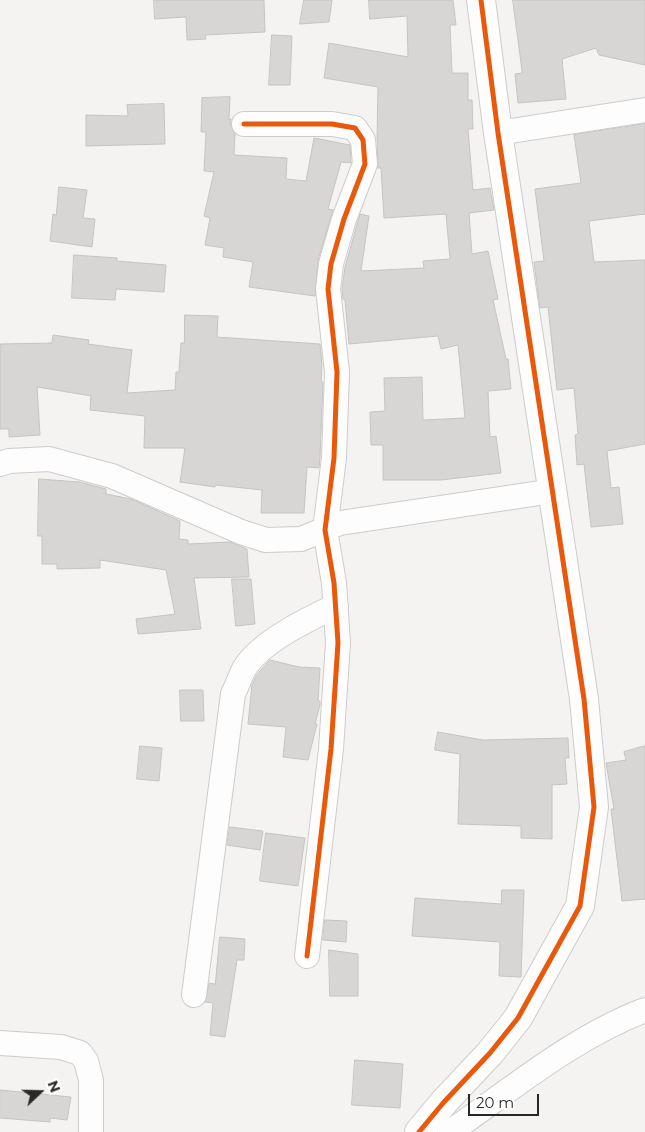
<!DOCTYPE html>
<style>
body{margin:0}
#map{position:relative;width:645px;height:1132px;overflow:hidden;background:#f5f3f1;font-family:Montserrat,sans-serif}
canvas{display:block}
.north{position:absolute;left:15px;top:1067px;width:50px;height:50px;-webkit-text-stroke:4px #fff;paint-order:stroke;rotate:69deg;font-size:14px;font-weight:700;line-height:20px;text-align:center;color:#292827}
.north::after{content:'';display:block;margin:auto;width:18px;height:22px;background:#292827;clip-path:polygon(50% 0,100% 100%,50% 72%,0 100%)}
.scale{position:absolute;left:468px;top:1094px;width:71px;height:22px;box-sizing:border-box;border:2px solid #292827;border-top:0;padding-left:6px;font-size:15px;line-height:18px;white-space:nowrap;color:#292827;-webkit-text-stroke:4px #fff;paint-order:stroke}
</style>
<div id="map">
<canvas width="645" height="1132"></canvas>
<div class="north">N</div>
<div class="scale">20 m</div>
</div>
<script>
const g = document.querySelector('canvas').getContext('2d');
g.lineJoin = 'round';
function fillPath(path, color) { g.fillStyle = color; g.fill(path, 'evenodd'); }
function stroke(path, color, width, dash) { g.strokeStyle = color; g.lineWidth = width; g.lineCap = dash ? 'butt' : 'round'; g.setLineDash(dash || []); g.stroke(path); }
const building = new Path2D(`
 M 154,0 L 264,0 L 265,32 L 205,35 L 206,39 L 187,40 L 186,17 L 155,19 Z
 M 304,0 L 332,0 L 329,22 L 300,24 Z
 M 369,0 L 453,0 L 456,25 L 450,25 L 452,73 L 468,73 L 468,100 L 472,100 L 473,129 L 468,129 L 473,190 L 490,188 L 494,210 L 469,213 L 472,254 L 488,251 L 498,299 L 493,300 L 506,359 L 508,359 L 511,389 L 488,391 L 490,437 L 496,436 L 501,473 L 441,480 L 383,480 L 383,445 L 371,445 L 370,412 L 385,411 L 384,378 L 422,377 L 423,420 L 465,418 L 458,345 L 441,349 L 438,336 L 349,344 L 345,300 L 343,299 L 342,289 L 345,267 L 360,214 L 369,216 L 361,271 L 424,268 L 423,261 L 450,259 L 446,214 L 384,218 L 381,168 L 378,168 L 377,138 L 378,87 L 324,78 L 329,43 L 408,57 L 407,16 L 370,19 Z
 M 513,0 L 645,0 L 645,65 L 599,55 L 596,48 L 562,59 L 566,99 L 518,103 L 515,74 L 522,73 Z
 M 272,35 L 292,36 L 290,85 L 269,85 Z
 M 230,97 L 229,119 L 231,119 L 230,124 L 235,134 L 234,155 L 287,158 L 286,179 L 306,181 L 314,138 L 350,145 L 351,162 L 351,163 L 341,162 L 328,209 L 333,210 L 318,260 L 315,296 L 249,287 L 253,262 L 223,257 L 224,248 L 205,245 L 210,218 L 204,216 L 214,172 L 204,171 L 206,132 L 201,132 L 202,98 Z
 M 164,104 L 165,144 L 86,146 L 86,115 L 128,116 L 127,105 Z
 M 645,124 L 645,214 L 589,221 L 594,262 L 645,260 L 645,444 L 607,451 L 611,488 L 619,487 L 623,524 L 591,527 L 584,464 L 577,465 L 575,435 L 578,434 L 574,388 L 557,390 L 548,307 L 540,308 L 534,262 L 544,261 L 535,189 L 581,183 L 574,135 Z
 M 59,187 L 87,190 L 83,218 L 95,219 L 92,247 L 50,241 L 53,214 L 56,215 Z
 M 74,255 L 117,258 L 117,261 L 166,265 L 164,292 L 116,289 L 115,300 L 72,298 Z
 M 185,315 L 218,316 L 217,337 L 320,344 L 322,365 L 321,381 L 323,382 L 320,457 L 319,468 L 307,467 L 304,513 L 261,513 L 262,490 L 215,485 L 215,487 L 180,482 L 185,448 L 144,448 L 145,416 L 90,410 L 91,396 L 37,387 L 40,435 L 9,437 L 9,429 L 0,429 L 0,344 L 52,343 L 53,335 L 89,340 L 88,344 L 132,350 L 127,393 L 175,390 L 176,372 L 179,372 L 181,343 L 184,343 Z
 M 39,479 L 80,482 L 106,489 L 106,494 L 131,499 L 180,521 L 179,539 L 188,540 L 188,544 L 230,542 L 247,549 L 249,577 L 194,578 L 201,629 L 138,634 L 136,619 L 175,614 L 166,570 L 100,560 L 100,568 L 57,569 L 57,564 L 42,564 L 42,536 L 38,536 Z
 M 232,579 L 251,579 L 255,624 L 236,626 Z
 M 270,660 L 299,667 L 320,668 L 318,701 L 320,701 L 320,705 L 315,724 L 317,724 L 308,760 L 283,757 L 286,727 L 248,724 L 252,685 L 256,676 Z
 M 180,690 L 203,690 L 204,721 L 181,721 Z
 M 438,732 L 483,740 L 568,738 L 569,758 L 565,758 L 567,784 L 552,785 L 552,839 L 521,838 L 521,826 L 458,824 L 460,754 L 435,750 Z
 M 140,746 L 162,748 L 159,781 L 137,779 Z
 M 645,746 L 645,899 L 622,901 L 611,809 L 614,809 L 606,763 L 626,760 L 624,752 Z
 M 230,827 L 263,831 L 260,850 L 227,845 Z
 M 266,833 L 305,838 L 298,886 L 260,881 Z
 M 502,890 L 524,890 L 521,977 L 499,976 L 500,942 L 412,936 L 415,898 L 501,904 Z
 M 325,920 L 347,921 L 346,942 L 323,940 Z
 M 220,937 L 245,939 L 244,960 L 237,960 L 225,1037 L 210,1035 L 213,1003 L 205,1002 L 209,983 L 215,984 Z
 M 329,950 L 358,954 L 358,996 L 330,996 Z
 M 355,1060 L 403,1064 L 400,1108 L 352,1105 Z
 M 0,1090 L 71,1097 L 67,1120 L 50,1118 L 50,1122 L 0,1118 Z`);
fillPath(building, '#d8d6d5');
stroke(building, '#c6c4c2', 1);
const street = new Path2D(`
 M 244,124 L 332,124 L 355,128 L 363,140 L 365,164 L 344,219 L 331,264 L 328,289 L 337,372 L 334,458 L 325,530 L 334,583 L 338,643 L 331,749 L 307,956
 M 498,133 L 645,110
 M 0,464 L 9,461 L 49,459 L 112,476 L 241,532 L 266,540 L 301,539 L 340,523 L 553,491
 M 194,995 L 233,694 C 237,686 240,677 244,669 C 260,642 308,619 336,606
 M 0,1043 L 61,1047 L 80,1053 L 86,1061 L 91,1080 L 91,1132
 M 450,1132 C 512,1089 574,1037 645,1010`);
const secondary = new Path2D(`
 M 419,1132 L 444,1102 L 490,1053 L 518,1018 L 580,906 L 594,807 L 584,699 L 498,133 L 481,0`);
stroke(street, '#ceccca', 26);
stroke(secondary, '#ceccca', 30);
stroke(street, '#fefdfd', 24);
stroke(secondary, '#fefdfd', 28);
stroke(new Path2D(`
 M 244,124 L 332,124 L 355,128 L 363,140 L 365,164 L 344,219 L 331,264 L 328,289 L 337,372 L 334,458 L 325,530 L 334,583 L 338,643 L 331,749 L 307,956
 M 419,1132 L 444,1102 L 490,1053 L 518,1018 L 580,906 L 594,807 L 584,699 L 498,133 L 481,0`), '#e8590c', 5);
</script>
